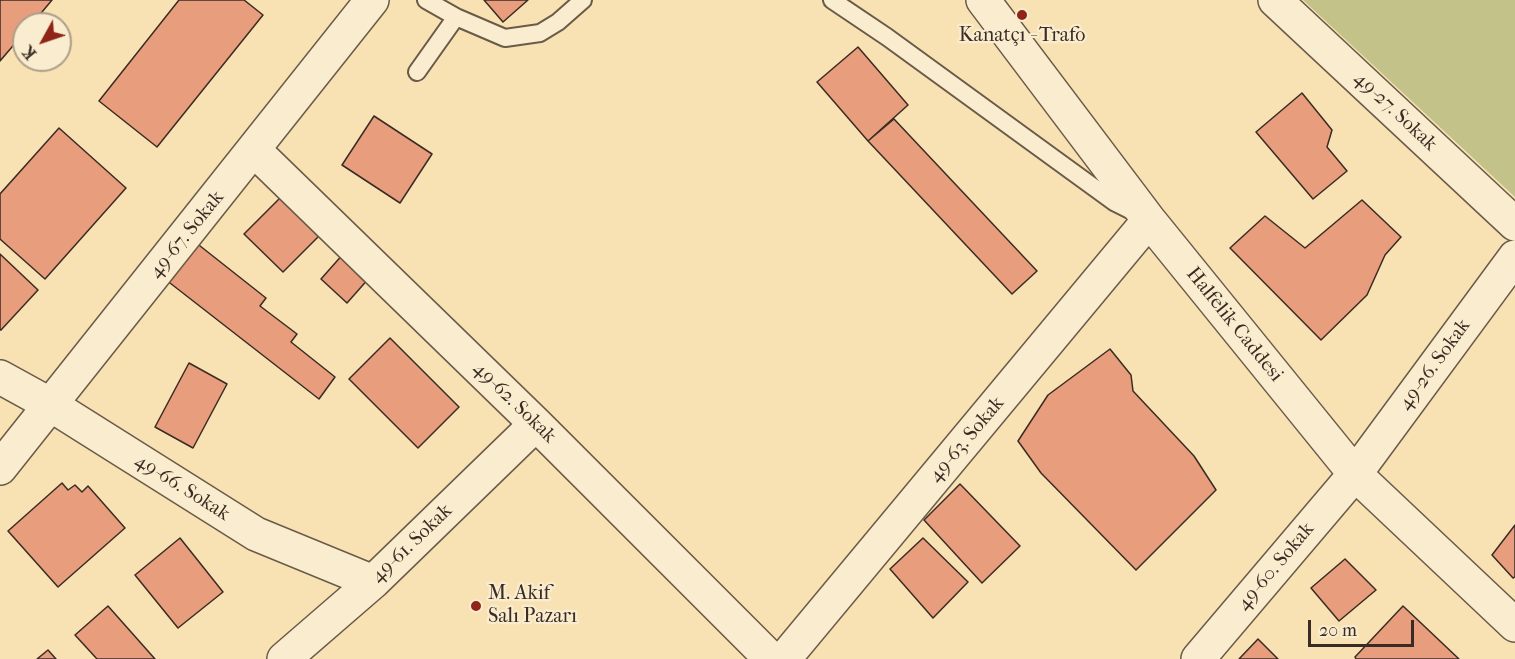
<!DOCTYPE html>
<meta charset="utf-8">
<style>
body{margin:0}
#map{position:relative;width:1515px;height:659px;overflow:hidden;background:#f8e2b4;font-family:"IM FELL French Canon",serif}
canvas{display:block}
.north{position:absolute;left:12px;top:12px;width:60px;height:60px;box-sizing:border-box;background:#faecce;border:2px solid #ad9f8a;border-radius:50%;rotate:230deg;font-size:16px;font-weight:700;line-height:24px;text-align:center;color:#3a2c24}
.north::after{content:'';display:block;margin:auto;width:21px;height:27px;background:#8f2418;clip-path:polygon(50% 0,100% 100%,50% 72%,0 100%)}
.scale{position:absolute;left:1308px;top:620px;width:106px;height:27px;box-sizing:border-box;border:3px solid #3a2c24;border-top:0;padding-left:8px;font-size:18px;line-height:21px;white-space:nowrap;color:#3a2c24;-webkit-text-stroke:4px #faecce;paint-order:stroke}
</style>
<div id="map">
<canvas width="1515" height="659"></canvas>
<div class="north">K</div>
<div class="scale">20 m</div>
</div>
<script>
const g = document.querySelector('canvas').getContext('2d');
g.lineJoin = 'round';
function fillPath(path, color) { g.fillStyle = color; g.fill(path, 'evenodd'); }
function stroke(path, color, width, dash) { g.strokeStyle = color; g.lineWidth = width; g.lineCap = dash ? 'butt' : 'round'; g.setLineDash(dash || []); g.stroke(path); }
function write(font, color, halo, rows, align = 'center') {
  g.font = font + ' "IM FELL French Canon",serif'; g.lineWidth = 4.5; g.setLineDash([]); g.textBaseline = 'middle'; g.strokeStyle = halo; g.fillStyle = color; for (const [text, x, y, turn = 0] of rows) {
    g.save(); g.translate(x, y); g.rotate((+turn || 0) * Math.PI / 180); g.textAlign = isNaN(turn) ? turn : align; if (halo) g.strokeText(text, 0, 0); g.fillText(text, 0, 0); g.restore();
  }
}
fillPath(new Path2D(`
 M 1303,0 L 1515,0 L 1515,197 Z`), '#c3c289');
const building = new Path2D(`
 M 0,0 L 52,0 L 32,24 L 24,24 L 24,33 L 0,61 Z
 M 179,0 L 244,0 L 263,15 L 157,147 L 99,101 Z
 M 484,0 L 528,0 L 503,22 Z
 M 858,47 L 908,105 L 868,141 L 817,82 Z
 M 1302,93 L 1332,130 L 1327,147 L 1347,171 L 1313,199 L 1256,132 Z
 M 374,116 L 432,154 L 400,203 L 342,165 Z
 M 894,119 L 1037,271 L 1012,294 L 868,141 Z
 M 59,128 L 126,188 L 45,279 L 0,239 L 0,194 Z
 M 287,191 L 325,230 L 283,272 L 244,234 Z
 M 1362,200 L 1401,237 L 1385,255 L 1367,295 L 1321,340 L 1230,248 L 1265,216 L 1305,248 Z
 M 190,238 L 266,298 L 260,306 L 297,334 L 291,342 L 335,377 L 319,399 L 161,276 Z
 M 344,253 L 370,277 L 347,303 L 321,279 Z
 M 0,254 L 38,290 L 1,330 L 0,330 Z
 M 390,338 L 459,407 L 418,448 L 349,379 Z
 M 1110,349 L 1131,375 L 1133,391 L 1194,456 L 1216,490 L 1136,570 L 1041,473 L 1018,441 L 1048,395 Z
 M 189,363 L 227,384 L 193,448 L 155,427 Z
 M 62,483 L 68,490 L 75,485 L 82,492 L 88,486 L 125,528 L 58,587 L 8,531 Z
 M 960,484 L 1020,546 L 982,583 L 924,520 Z
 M 1515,525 L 1515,577 L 1513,578 L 1492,555 Z
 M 180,538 L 223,592 L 178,628 L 135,575 Z
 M 923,538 L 968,582 L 933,618 L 890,569 Z
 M 1345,559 L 1376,590 L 1339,621 L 1311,588 Z
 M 108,606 L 155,659 L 97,659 L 75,635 Z
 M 1403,606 L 1459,659 L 1356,659 L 1355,657 Z
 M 1258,639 L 1278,659 L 1239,659 Z
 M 48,650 L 56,659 L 37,659 Z`);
fillPath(building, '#e89d7d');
stroke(building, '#3a2c24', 1.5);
const service = new Path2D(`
 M 426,0 L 456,17
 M 832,0 L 887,37 L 1114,202 L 1136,213
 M 417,72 L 456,17 L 505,38 L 540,33 L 558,22 L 583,0`);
const minor = new Path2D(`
 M 983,0 L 1149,220 L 1355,474 L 1515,625
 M 1275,0 L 1515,224
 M 254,150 L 536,424 L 771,659
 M 0,377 L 51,405 L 256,534 L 373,582
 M 0,468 L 372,0
 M 284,659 L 373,582 L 536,424
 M 784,659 L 1149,220
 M 1198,659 L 1355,474 L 1515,257`);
stroke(service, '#6a5a48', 20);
stroke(minor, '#6a5a48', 36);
stroke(service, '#faecce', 16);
stroke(minor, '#faecce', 33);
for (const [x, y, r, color] of [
 [1022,15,6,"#8f2418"],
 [476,606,6,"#8f2418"]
]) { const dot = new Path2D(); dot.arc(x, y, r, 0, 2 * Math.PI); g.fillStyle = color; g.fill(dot); stroke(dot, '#faecce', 2); }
write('20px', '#3a2c24', '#faecce', [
 ["Kanatçı - Trafo",1022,36],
 ["M. Akif",488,594,"left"],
 ["Salı Pazarı",488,617,"left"]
]);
write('20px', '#3a2c24', '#faecce', [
 ["49-27. Sokak",1395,112,43],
 ["49-67. Sokak",187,235,-51],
 ["Halfelik Caddesi",1234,325,51],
 ["49-26. Sokak",1435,365,-54],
 ["49-62. Sokak",514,403,44],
 ["49-63. Sokak",967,440,-50],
 ["49-66. Sokak",182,488,32],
 ["49-61. Sokak",412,544,-44],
 ["49-60. Sokak",1276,567,-50]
]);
</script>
